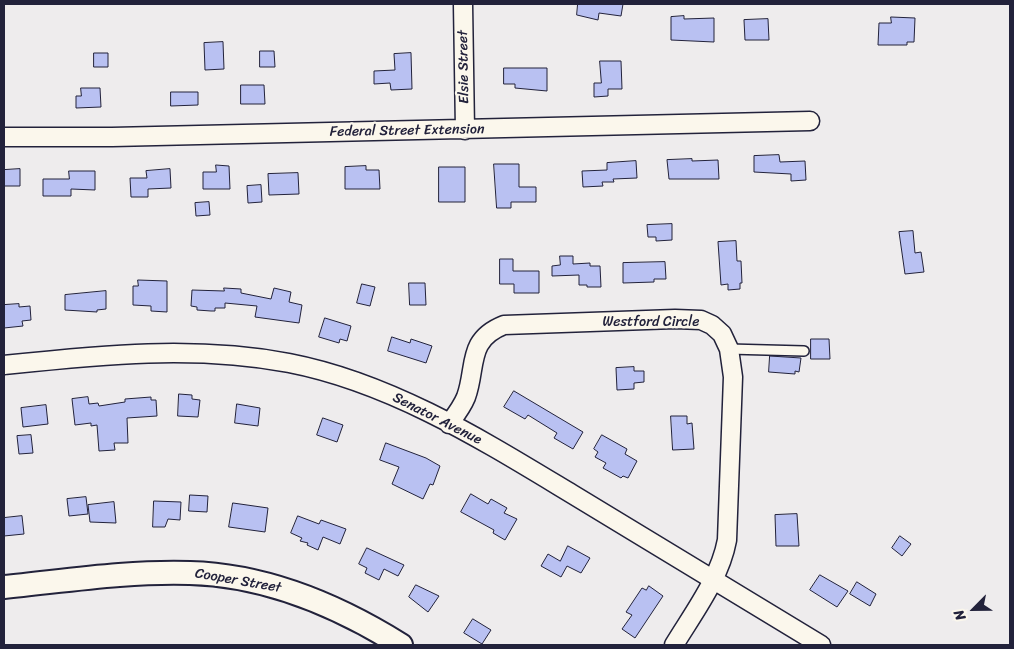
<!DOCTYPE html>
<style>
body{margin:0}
#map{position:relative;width:1014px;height:649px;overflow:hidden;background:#eeeced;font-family:Sriracha,sans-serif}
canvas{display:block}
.frame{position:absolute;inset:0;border:5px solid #22223b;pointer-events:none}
.north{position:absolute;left:949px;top:584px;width:50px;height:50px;-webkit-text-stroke:4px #fbf7ec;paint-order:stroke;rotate:247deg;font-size:14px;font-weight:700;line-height:20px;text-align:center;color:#22223b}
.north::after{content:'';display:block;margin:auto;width:18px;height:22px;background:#22223b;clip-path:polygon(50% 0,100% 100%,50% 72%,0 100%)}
</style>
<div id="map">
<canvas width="1014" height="649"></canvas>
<div class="frame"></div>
<div class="north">N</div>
</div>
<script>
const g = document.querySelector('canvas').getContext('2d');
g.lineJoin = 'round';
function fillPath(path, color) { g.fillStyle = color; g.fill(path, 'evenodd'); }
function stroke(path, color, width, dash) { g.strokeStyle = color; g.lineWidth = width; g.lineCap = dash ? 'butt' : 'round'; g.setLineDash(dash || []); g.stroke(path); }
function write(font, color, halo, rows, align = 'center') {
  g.font = font + ' Sriracha,sans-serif'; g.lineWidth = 4.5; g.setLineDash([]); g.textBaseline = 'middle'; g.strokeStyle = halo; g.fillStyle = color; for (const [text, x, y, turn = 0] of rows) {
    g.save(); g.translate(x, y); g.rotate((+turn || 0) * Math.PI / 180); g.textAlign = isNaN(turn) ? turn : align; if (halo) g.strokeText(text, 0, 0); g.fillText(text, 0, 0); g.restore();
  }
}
const building = new Path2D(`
 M 578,4 L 623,4 L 621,16 L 599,13 L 598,20 L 577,15 Z
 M 684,16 L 684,19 L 714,18 L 714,42 L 671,40 L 671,17 Z
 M 891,17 L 915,18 L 914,42 L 907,42 L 907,45 L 878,45 L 879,23 L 891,23 Z
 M 768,19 L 769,40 L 745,40 L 744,20 Z
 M 223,42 L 224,69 L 205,70 L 204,43 Z
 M 260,51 L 274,51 L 275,67 L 260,67 Z
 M 94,53 L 108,53 L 108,67 L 94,67 Z
 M 411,53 L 412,89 L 391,90 L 390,83 L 374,84 L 374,71 L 395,70 L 394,54 Z
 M 600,61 L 621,61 L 622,89 L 608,89 L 608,96 L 594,97 L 594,83 L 601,83 Z
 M 504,68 L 547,68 L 547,91 L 515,88 L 515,84 L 504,84 Z
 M 241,85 L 264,85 L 265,104 L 241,104 Z
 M 81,88 L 100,88 L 101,107 L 76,108 L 76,96 L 81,96 Z
 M 171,92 L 198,92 L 198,105 L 171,106 Z
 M 779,155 L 780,162 L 805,161 L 806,180 L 791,181 L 791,174 L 754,172 L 754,156 Z
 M 692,159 L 692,161 L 718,160 L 719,179 L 669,179 L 667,160 Z
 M 636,161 L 637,178 L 613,179 L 614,182 L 602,182 L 603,186 L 583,187 L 582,171 L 607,170 L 607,163 Z
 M 494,164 L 519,164 L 519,187 L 536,187 L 536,202 L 511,202 L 511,208 L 497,208 Z
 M 216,165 L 229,166 L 230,189 L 203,189 L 203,172 L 216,172 Z
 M 366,166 L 366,170 L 379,170 L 380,189 L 345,189 L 345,167 Z
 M 439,167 L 465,167 L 465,202 L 439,202 Z
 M 20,169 L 20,186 L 4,186 L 4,170 Z
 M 170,169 L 171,188 L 148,189 L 148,197 L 131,197 L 130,178 L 147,178 L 146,171 Z
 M 69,171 L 95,171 L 95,190 L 71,189 L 71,196 L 43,196 L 43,179 L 69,179 Z
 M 298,173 L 299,194 L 269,195 L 268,174 Z
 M 261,185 L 262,202 L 248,203 L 247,186 Z
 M 209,202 L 210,215 L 196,216 L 195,203 Z
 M 672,224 L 672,240 L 656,241 L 656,237 L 648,237 L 647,225 Z
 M 913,231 L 915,253 L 921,252 L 924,272 L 905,274 L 899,232 Z
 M 736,241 L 737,261 L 741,261 L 742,283 L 740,283 L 740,289 L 728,290 L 728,284 L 721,285 L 718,242 Z
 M 560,256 L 573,256 L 573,264 L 590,263 L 590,266 L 600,266 L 601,287 L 587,287 L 587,285 L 579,285 L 579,275 L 552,276 L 552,266 L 560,265 Z
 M 500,259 L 513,259 L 513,271 L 539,271 L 539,293 L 514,293 L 514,284 L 500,284 Z
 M 665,262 L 666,279 L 654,279 L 654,282 L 623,283 L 623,263 Z
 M 138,280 L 167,281 L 167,312 L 151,311 L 151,306 L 133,305 L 133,286 L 138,286 Z
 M 409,283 L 425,283 L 426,305 L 410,305 Z
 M 362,284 L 375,287 L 370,306 L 357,303 Z
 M 224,288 L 241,289 L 241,293 L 271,299 L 274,288 L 291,292 L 289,302 L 302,305 L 299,323 L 255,317 L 257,306 L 225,303 L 225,308 L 215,308 L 215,311 L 211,311 L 197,310 L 197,307 L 191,306 L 192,290 L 224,291 Z
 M 106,291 L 106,309 L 97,310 L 97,312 L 65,310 L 65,295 Z
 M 19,304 L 19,307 L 30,306 L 31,320 L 22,321 L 23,326 L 4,328 L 4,305 Z
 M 325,318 L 351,326 L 347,341 L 340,339 L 339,343 L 319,337 Z
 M 392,337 L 410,343 L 411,339 L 432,346 L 426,363 L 388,351 Z
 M 811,339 L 829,339 L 830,359 L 811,359 Z
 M 770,356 L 801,358 L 799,372 L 795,371 L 795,374 L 769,372 Z
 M 634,367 L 634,371 L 644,371 L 644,382 L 634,383 L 634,389 L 617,390 L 616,368 Z
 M 514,391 L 583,432 L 573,449 L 554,438 L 557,433 L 528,415 L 525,419 L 504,407 Z
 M 179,394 L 192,395 L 192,399 L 200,400 L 198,417 L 178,416 Z
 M 88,397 L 89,404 L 98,403 L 99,406 L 125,402 L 125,399 L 151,397 L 151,400 L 156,400 L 157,416 L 127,418 L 128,443 L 114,443 L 115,450 L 99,451 L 97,425 L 91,426 L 91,423 L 75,425 L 72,399 Z
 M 237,404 L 260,408 L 258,426 L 235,423 Z
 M 46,405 L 48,424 L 23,427 L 21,408 Z
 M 671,416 L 687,416 L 687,424 L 692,423 L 694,449 L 673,450 Z
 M 323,418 L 343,425 L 337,442 L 317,435 Z
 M 31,435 L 33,453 L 19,454 L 17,436 Z
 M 602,435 L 627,449 L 625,454 L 637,461 L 628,478 L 623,476 L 621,478 L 603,468 L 606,463 L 595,457 L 598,452 L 594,449 Z
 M 386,443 L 426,458 L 440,466 L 433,485 L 430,484 L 423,499 L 392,484 L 399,467 L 380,460 Z
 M 471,494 L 488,504 L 491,499 L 507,508 L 504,513 L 517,519 L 505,540 L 493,533 L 494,530 L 461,512 Z
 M 190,495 L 208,496 L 207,512 L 189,511 Z
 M 86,497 L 88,514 L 69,516 L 67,499 Z
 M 154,501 L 181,502 L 180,520 L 168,519 L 165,527 L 153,527 Z
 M 114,502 L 116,523 L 90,522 L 88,505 Z
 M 233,503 L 268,508 L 265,532 L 229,527 Z
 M 797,514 L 799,546 L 776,546 L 775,515 Z
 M 22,516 L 24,534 L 4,536 L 4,518 Z
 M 298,516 L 319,524 L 321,520 L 346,529 L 340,544 L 323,537 L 318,550 L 307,545 L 308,543 L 300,541 L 302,538 L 291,533 Z
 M 900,536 L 911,544 L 902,556 L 892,548 Z
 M 568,546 L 590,558 L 581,573 L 567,566 L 561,577 L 541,566 L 548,554 L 560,561 Z
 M 367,548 L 404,565 L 398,576 L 384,569 L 379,580 L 365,573 L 367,568 L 359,564 Z
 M 820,575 L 848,591 L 837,607 L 810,590 Z
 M 857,582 L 876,594 L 870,606 L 850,594 Z
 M 416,585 L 439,596 L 428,612 L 409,597 Z
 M 649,586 L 663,596 L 635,638 L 622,629 L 632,615 L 626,612 L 642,588 L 646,590 Z
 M 473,619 L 491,630 L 482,644 L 464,633 Z`);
fillPath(building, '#b9c1f2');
stroke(building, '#22223b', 1);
const service = new Path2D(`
 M 729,349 L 804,351`);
const minor = new Path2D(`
 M 463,4 L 465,130
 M 4,137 L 112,137 L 810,121
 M 4,365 C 100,355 194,345 289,363 C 392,383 484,441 572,494 C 655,544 738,594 821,645
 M 449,424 C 455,416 462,407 466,397 C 477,367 466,340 504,325 L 675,319 L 701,320 L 712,325 L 722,334 L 729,349 L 733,377 L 727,540 C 720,578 694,612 674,645`);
const tertiary = new Path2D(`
 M 4,587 C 65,581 128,571 190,573 C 267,575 337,605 401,645`);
stroke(service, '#22223b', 12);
stroke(minor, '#22223b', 21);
stroke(tertiary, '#22223b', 26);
stroke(service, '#fbf7ec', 9);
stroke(minor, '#fbf7ec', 18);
stroke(tertiary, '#fbf7ec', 22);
write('14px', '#22223b', '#fbf7ec', [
 ["Elsie Street",464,67,-91],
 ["Federal Street Extension",407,131,-1],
 ["Westford Circle",651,322],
 ["Senator Avenue",437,419,27],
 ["Cooper Street",238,581,10]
]);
</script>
